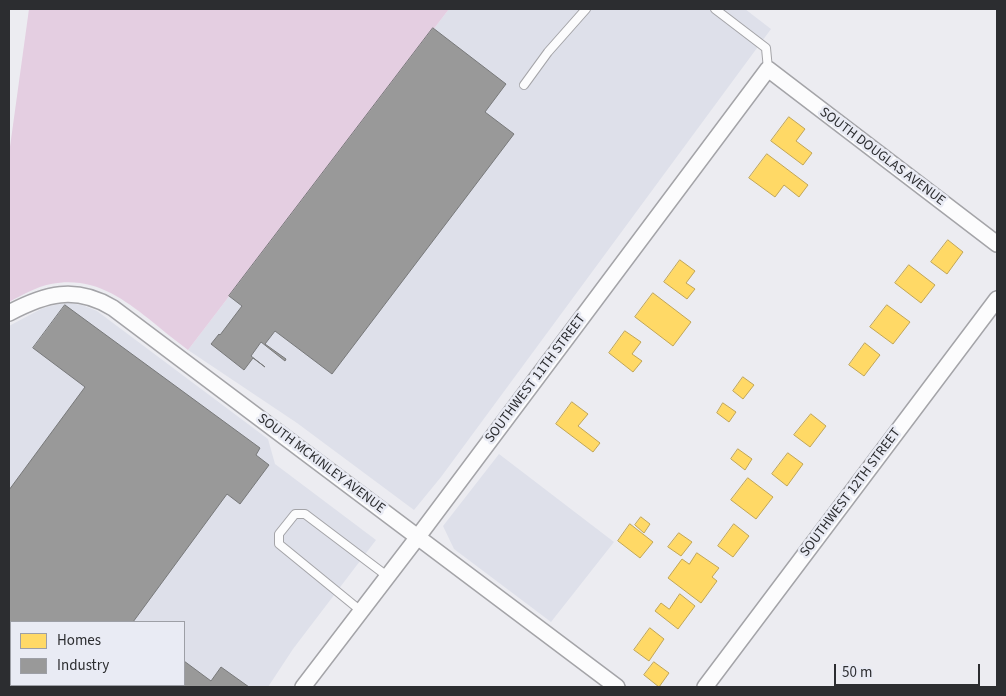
<!DOCTYPE html>
<style>
body{margin:0}
#map{position:relative;width:1006px;height:696px;overflow:hidden;background:#ececf1;font-family:"Source Sans 3",sans-serif}
canvas{display:block}
.frame{position:absolute;inset:0;border:10px solid #2c2d30;pointer-events:none}
.legend{position:absolute;left:10px;top:621px;width:175px;height:65px;box-sizing:border-box;background:#e9ebf4;border:1px solid #9d9fa6;margin:0;padding:6px 9px;list-style:none;font-size:15px;color:#2c2d30}
.legend li{display:flex;align-items:center;gap:10px;height:25px}
.legend b{width:25px;border:1px solid #9d9fa6}
.scale{position:absolute;left:834px;top:664px;width:146px;height:22px;box-sizing:border-box;border:2px solid #2c2d30;border-top:0;padding-left:6px;font-size:15px;line-height:18px;white-space:nowrap;color:#2c2d30;-webkit-text-stroke:4px #e9ebf4;paint-order:stroke}
</style>
<div id="map">
<canvas width="1006" height="696"></canvas>
<div class="frame"></div>
<ul class="legend">
<li><b style="height:14px;background:#ffd966"></b>Homes</li>
<li><b style="height:14px;background:#999"></b>Industry</li>
</ul>
<div class="scale">50 m</div>
</div>
<script>
const g = document.querySelector('canvas').getContext('2d');
g.lineJoin = 'round';
function fillPath(path, color) { g.fillStyle = color; g.fill(path, 'evenodd'); }
function stroke(path, color, width, dash) { g.strokeStyle = color; g.lineWidth = width; g.lineCap = dash ? 'butt' : 'round'; g.setLineDash(dash || []); g.stroke(path); }
function write(font, color, halo, rows, align = 'center') {
  g.font = font + ' "Source Sans 3",sans-serif'; g.lineWidth = 5; g.setLineDash([]); g.textBaseline = 'middle'; g.strokeStyle = halo; g.fillStyle = color; for (const [text, x, y, turn = 0] of rows) {
    g.save(); g.translate(x, y); g.rotate((+turn || 0) * Math.PI / 180); g.textAlign = isNaN(turn) ? turn : align; if (halo) g.strokeText(text, 0, 0); g.fillText(text, 0, 0); g.restore();
  }
}
fillPath(new Path2D(`
 M 449,9 L 745,9 L 771,29 L 441,477 L 414,510 L 297,423 L 188,350 Z
 M 68,303 L 82,305 L 97,311 L 268,439 L 275,464 L 376,540 L 293,649 L 268,687 L 9,687 L 9,326 L 43,308 L 55,305 ZM 11,622 L 184,622 L 184,685 L 11,685 Z
 M 499,454 L 614,542 L 551,622 L 454,549 L 443,526 Z`), '#dee0ea');
fillPath(new Path2D(`
 M 29,9 L 449,9 L 188,350 C 175,340 162,330 149,319 C 120,296 91,276 51,284 C 36,287 22,295 9,302 L 9,154 Z`), '#e4cee1');
const homes = new Path2D(`
 M 789,117 L 805,129 L 796,141 L 812,153 L 803,165 L 771,141 Z
 M 767,154 L 808,185 L 799,197 L 784,185 L 775,197 L 749,178 Z
 M 948,240 L 963,252 L 947,274 L 931,262 Z
 M 680,260 L 695,271 L 686,283 L 695,289 L 687,299 L 664,282 Z
 M 909,265 L 935,285 L 921,303 L 895,283 Z
 M 653,293 L 691,322 L 673,346 L 635,317 Z
 M 887,305 L 910,322 L 893,344 L 870,327 Z
 M 625,331 L 641,342 L 632,354 L 642,361 L 633,372 L 609,353 Z
 M 865,343 L 880,355 L 864,376 L 849,365 Z
 M 743,377 L 754,385 L 743,399 L 733,391 Z
 M 572,402 L 588,414 L 578,426 L 600,443 L 593,452 L 556,424 Z
 M 723,403 L 736,412 L 729,422 L 717,413 Z
 M 811,414 L 826,426 L 810,447 L 794,435 Z
 M 738,449 L 752,459 L 745,470 L 731,459 Z
 M 788,453 L 803,464 L 787,486 L 772,474 Z
 M 748,478 L 773,497 L 756,519 L 731,500 Z
 M 641,517 L 650,524 L 644,533 L 635,525 Z
 M 630,524 L 653,542 L 640,558 L 618,541 Z
 M 734,524 L 749,536 L 733,557 L 718,546 Z
 M 679,533 L 692,542 L 681,556 L 668,547 Z
 M 697,553 L 719,568 L 712,577 L 717,581 L 701,603 L 668,578 L 682,559 L 689,564 Z
 M 680,594 L 695,606 L 678,629 L 655,611 L 661,603 L 669,609 Z
 M 650,628 L 664,639 L 649,661 L 634,650 Z
 M 654,662 L 669,673 L 659,687 L 644,675 Z`);
fillPath(homes, '#ffd966');
stroke(homes, '#c0a556', 1);
const industry = new Path2D(`
 M 433,28 L 506,84 L 485,112 L 514,134 L 332,374 L 275,331 L 265,344 L 286,359 L 285,361 L 261,342 L 251,356 L 265,367 L 253,358 L 244,370 L 211,344 L 219,334 L 220,335 L 242,306 L 229,296 Z
 M 65,305 L 260,448 L 256,455 L 269,465 L 240,504 L 227,494 L 133,622 L 11,622 L 11,685 L 184,685 L 184,661 L 211,681 L 221,667 L 249,687 L 9,687 L 9,490 L 85,387 L 33,348 Z`);
fillPath(industry, '#999');
stroke(industry, '#78797a', 1);
const service = new Path2D(`
 M 715,9 L 766,48 L 768,69
 M 524,85 L 548,52 L 586,9
 M 361,611 L 279,544 L 279,534 L 295,514 L 305,514 L 387,576`);
const minor = new Path2D(`
 M 9,313 C 45,294 75,285 113,308 L 617,687
 M 303,687 L 417,538 L 768,69 L 997,244
 M 705,687 L 997,299`);
stroke(service, '#a4a4a8', 10);
stroke(minor, '#a4a4a8', 18);
stroke(service, '#fcfcfd', 8);
stroke(minor, '#fcfcfd', 15);
write('14px', '#2c2d30', '#e9ebf4', [
 ["SOUTH DOUGLAS AVENUE",882,157,37],
 ["SOUTHWEST 11TH STREET",536,379,-53],
 ["SOUTH MCKINLEY AVENUE",321,464,37],
 ["SOUTHWEST 12TH STREET",851,493,-53]
]);
</script>
